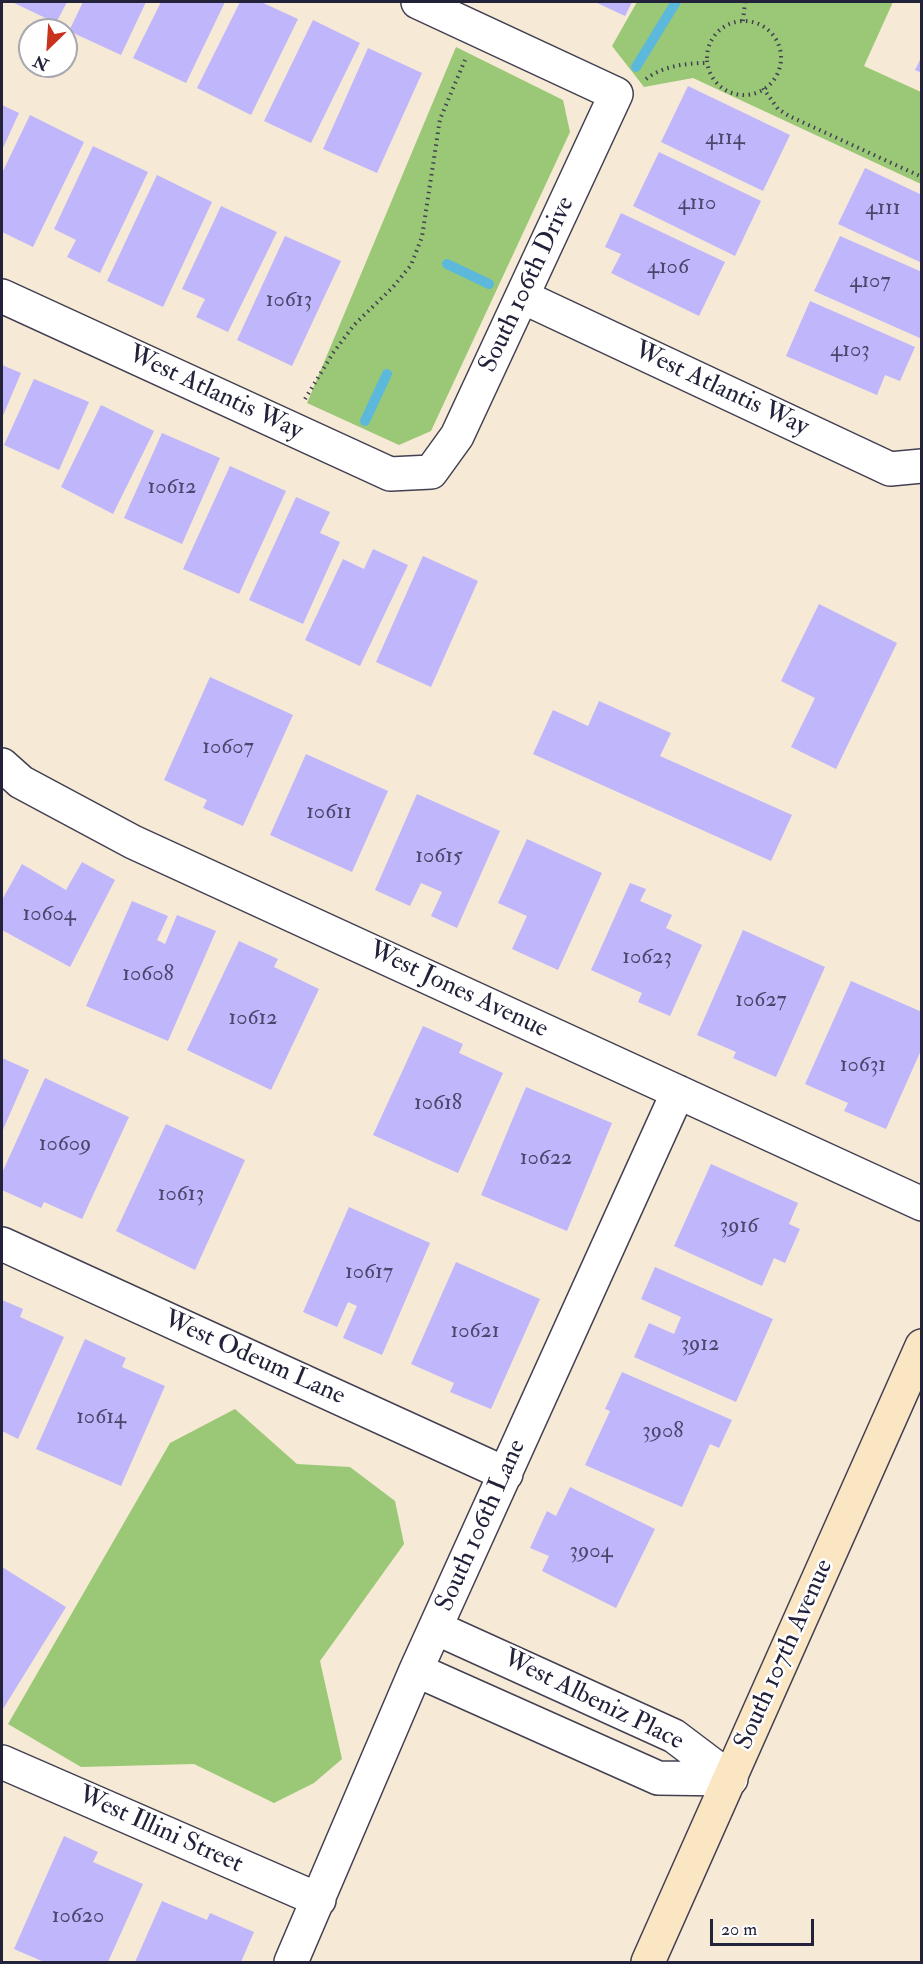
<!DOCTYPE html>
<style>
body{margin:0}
#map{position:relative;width:923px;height:1964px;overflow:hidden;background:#f6e9d5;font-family:"IM FELL Double Pica",serif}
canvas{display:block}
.frame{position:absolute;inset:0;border:3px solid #22223b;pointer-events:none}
.north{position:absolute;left:18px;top:18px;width:60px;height:60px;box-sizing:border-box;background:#fff;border:2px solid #a7a7b1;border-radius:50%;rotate:205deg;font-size:16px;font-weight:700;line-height:24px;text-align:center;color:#22223b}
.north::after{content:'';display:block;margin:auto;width:21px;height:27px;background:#c8321e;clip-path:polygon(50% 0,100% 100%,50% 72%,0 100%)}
.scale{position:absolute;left:710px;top:1919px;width:104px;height:27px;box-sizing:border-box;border:3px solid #22223b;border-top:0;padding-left:8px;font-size:18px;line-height:21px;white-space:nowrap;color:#22223b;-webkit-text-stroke:4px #fff;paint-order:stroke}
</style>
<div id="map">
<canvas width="923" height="1964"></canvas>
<div class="frame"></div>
<div class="north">N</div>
<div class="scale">20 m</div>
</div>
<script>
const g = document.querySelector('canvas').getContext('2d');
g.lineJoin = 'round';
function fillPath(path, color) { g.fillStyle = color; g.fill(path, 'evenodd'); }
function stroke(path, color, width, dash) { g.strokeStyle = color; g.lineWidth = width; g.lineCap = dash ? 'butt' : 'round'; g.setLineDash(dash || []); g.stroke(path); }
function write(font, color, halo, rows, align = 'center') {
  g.font = font + ' "IM FELL Double Pica",serif'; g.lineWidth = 5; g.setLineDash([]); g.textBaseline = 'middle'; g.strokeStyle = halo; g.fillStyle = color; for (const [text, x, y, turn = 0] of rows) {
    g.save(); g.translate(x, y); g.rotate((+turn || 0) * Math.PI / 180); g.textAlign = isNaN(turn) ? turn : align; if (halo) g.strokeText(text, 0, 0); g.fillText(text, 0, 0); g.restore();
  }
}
fillPath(new Path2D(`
 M 637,2 L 893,2 L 864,66 L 921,92 L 921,184 L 693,78 L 644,87 L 612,46 Z
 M 456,47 L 563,100 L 570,132 L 431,431 L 399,445 L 307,403 Z
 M 235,1409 L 297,1464 L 350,1467 L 395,1501 L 404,1544 L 320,1661 L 342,1759 L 314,1783 L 274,1803 L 194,1764 L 81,1767 L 8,1724 L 170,1443 Z`), '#9ac876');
stroke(new Path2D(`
 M 636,67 L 676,2
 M 447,264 L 489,284
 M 365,421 L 387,374`), '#5db9db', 10);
fillPath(new Path2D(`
 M 12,2 L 67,2 L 56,23 Z
 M 83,2 L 146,2 L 121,55 L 69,31 Z
 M 161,2 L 225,2 L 186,83 L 133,58 Z
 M 240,2 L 261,2 L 298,19 L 251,115 L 197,88 Z
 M 595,2 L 632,2 L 625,16 Z
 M 313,20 L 360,43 L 311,143 L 264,121 Z
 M 368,48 L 422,73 L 377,173 L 323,149 Z
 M 922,56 L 922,73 L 915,70 Z
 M 688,86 L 790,135 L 763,191 L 661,142 Z
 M 2,105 L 19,113 L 2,150 Z
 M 30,115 L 84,142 L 33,247 L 2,232 L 2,173 Z
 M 93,146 L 148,172 L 100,273 L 67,257 L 76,240 L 54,229 Z
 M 659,152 L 761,201 L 735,256 L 633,206 Z
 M 865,168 L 922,195 L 922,263 L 838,224 Z
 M 157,175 L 212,202 L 163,307 L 107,281 Z
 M 221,206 L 277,232 L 228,332 L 196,317 L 205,299 L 182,289 Z
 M 621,213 L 725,262 L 699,316 L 611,273 L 621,254 L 605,247 Z
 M 285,236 L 341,261 L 292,366 L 237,340 Z
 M 840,236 L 922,272 L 922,339 L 814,291 Z
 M 810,301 L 915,347 L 900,381 L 885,375 L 877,395 L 786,356 Z
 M 2,365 L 21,373 L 2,418 Z
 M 34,379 L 89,402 L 59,470 L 4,445 Z
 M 101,405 L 154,431 L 113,514 L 61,487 Z
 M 162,433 L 220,458 L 182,544 L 124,518 Z
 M 230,466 L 286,491 L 239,594 L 183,569 Z
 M 296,497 L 330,512 L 320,533 L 340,542 L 303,624 L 249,600 Z
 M 373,549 L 408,565 L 360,666 L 305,640 L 343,559 L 364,569 Z
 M 423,556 L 478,581 L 431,687 L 376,662 Z
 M 819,604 L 897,643 L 836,769 L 791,747 L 815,698 L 781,681 Z
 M 210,677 L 293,715 L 243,826 L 203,808 L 207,800 L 164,780 Z
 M 599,701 L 671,733 L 660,756 L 792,815 L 771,861 L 533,754 L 553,710 L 588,726 Z
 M 306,754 L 388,791 L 352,872 L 270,835 Z
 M 417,794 L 500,831 L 457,928 L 431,916 L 442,892 L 421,883 L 410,906 L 375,890 Z
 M 527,839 L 602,873 L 558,970 L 512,949 L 527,916 L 498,903 Z
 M 82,862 L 115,880 L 70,967 L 2,930 L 2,900 L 22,864 L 66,890 Z
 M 630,883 L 646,889 L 640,901 L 672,915 L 666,928 L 702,945 L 670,1016 L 638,1002 L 642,993 L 591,970 Z
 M 132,901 L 168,916 L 157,940 L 165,944 L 177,915 L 216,931 L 168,1041 L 86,1006 Z
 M 743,930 L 825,967 L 776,1077 L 733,1058 L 736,1052 L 697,1035 Z
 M 239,941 L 278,959 L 274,967 L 319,989 L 271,1090 L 187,1050 Z
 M 851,981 L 922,1012 L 922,1048 L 886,1129 L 844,1111 L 848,1103 L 805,1084 Z
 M 423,1026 L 463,1044 L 459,1053 L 503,1073 L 458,1173 L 373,1135 Z
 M 2,1058 L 29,1070 L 2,1132 Z
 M 45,1078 L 129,1117 L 82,1219 L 44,1202 L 41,1208 L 2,1190 L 2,1173 Z
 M 526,1087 L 612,1123 L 567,1231 L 481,1195 Z
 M 166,1124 L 245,1160 L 195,1270 L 116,1231 Z
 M 711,1164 L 798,1203 L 789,1224 L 800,1229 L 785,1263 L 774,1258 L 762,1286 L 674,1246 Z
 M 349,1207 L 430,1243 L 382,1355 L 343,1338 L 357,1306 L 348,1302 L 337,1327 L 303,1312 Z
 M 456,1262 L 540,1299 L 491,1409 L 450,1392 L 454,1383 L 411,1364 Z
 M 655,1267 L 773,1319 L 736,1402 L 634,1357 L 649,1323 L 674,1334 L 681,1317 L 641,1299 Z
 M 2,1300 L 23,1309 L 20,1317 L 64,1337 L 18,1439 L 2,1431 Z
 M 85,1339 L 126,1358 L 122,1367 L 165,1386 L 121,1486 L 36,1449 Z
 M 622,1372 L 732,1420 L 719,1448 L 710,1444 L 682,1507 L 585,1465 L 610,1411 L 605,1409 Z
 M 570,1487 L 655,1529 L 616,1608 L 542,1571 L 549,1556 L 530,1548 L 547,1511 L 556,1516 Z
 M 2,1567 L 66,1607 L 3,1709 L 2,1708 Z
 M 64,1836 L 98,1852 L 93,1862 L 143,1884 L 108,1962 L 44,1962 L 14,1949 Z
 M 162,1901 L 207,1920 L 210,1913 L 254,1932 L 241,1962 L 135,1962 Z`), '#bfb6fc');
const minor = new Path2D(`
 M 2,296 L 390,474 L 431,472 L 457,436 L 616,94 L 418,2
 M 523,297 L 890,469 L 922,466
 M 2,765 L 21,782 L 133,842 L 922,1204
 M 2,1244 L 506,1474
 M 436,1628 L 674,1736 L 731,1779
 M 416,1670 L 658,1778 L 731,1779
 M 2,1762 L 319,1900
 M 291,1962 L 416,1670 L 678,1092`);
const secondary = new Path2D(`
 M 648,1962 L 922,1346`);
stroke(minor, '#424052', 36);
stroke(secondary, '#424052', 36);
stroke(new Path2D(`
 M 743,21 L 745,2
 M707 58a37 37 0 1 1 74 0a37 37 0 1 1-74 0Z
 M 646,79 C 663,66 686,63 708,63
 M 763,88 L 778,109 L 789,116 L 922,177
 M 305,399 L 333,353 L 354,325 L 393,287 L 411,265 L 422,237 L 440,119 L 465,60`), '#424052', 4, [1.5, 4.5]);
stroke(minor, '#fff', 33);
stroke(secondary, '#fbe6c4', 33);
write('22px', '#49476b', null, [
 ["4114",725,139],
 ["4110",697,204],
 ["4111",883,209],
 ["4106",668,268],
 ["4107",870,282],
 ["10613",289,301],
 ["4103",850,351],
 ["10612",172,488],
 ["10607",228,748],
 ["10611",329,813],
 ["10615",439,857],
 ["10604",49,915],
 ["10623",647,958],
 ["10608",148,975],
 ["10627",761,1001],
 ["10612",253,1019],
 ["10631",863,1066],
 ["10618",438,1104],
 ["10609",65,1145],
 ["10622",546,1159],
 ["10613",181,1195],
 ["3916",739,1227],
 ["10617",369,1273],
 ["10621",475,1332],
 ["3912",700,1345],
 ["10614",101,1418],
 ["3908",663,1432],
 ["3904",591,1552],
 ["10620",78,1917]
]);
write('26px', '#22223b', '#fff', [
 ["South 106th Drive",528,285,-65],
 ["West Atlantis Way",721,390,25],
 ["West Atlantis Way",215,394,25],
 ["West Jones Avenue",458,991,25],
 ["West Odeum Lane",254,1359,24],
 ["South 106th Lane",482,1526,-66],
 ["South 107th Avenue",785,1655,-66],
 ["West Albeniz Place",593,1701,26],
 ["West Illini Street",160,1831,24]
]);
</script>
